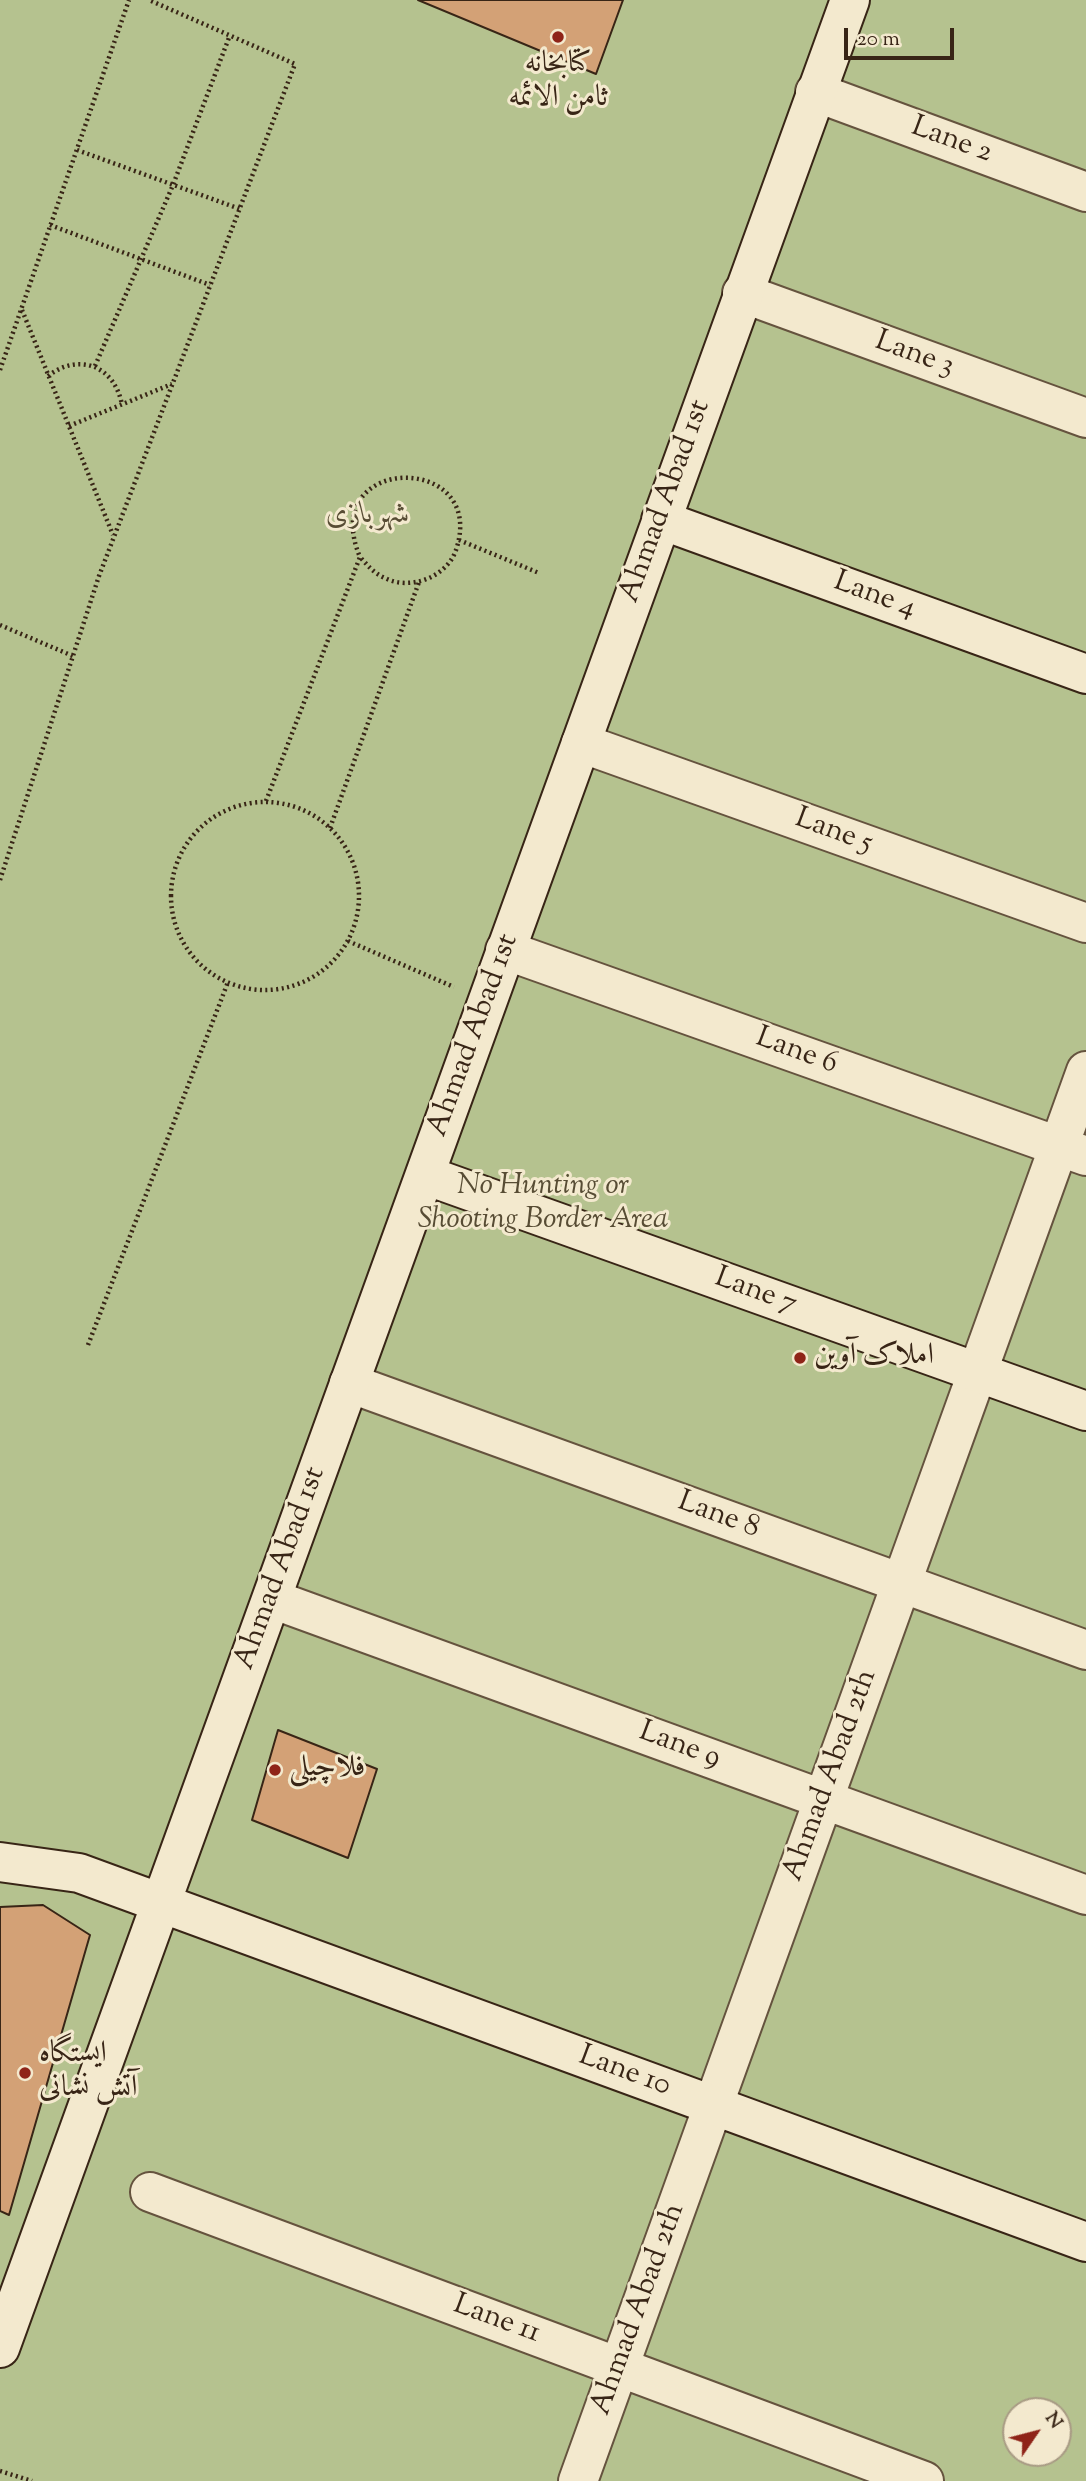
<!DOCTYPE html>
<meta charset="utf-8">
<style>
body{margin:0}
#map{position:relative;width:1086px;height:2481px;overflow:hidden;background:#edddb4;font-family:"Sorts Mill Goudy",serif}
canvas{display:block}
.north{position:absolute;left:1002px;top:2397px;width:70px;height:70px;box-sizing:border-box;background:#f3e9ce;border:2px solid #a89b84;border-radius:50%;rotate:55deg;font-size:19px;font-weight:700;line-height:28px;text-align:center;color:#382516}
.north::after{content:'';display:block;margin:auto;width:24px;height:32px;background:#8f2418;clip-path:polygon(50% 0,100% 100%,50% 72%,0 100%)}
.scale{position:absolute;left:844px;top:28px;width:110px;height:32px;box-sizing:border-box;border:4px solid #382516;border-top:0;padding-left:9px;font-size:21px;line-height:24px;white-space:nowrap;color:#382516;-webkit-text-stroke:5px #f3e9ce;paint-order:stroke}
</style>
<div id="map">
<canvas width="1086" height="2481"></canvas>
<div class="north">N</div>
<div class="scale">20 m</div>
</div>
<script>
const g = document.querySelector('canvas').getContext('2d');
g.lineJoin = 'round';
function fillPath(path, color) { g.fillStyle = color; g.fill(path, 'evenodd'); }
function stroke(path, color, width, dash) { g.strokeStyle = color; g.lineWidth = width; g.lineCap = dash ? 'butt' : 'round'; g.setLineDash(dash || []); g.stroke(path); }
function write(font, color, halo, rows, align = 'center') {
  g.font = font + ' "Sorts Mill Goudy",Amiri,serif'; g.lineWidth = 6; g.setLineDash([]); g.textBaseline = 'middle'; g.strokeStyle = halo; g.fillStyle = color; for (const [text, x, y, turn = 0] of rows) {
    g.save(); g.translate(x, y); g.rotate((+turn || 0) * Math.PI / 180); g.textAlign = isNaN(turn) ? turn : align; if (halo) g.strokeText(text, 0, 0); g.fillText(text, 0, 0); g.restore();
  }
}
fillPath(new Path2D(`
 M 0,0 L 1086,0 L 1086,2481 L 0,2481 ZM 1016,2411 L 1058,2411 L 1058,2453 L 1016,2453 Z`), '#b5c28f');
const building = new Path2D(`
 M 418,0 L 623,0 L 596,74 Z
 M 278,1730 L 377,1769 L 348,1858 L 252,1820 Z
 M 43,1905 L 90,1935 L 9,2215 L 0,2211 L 0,1907 Z`);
fillPath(building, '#d3a176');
stroke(building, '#382516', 2);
const street = new Path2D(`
 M 815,92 L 1086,192
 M 742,293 L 1086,418
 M 581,743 L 1086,923
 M 505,950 L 1086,1156
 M 349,1383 L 1086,1650
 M 272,1599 L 1086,1895
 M 150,2192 L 924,2481
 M 578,2481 L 1086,1071`);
const secondary = new Path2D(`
 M 661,520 L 1086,674
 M 425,1175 L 1086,1411
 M 0,1862 L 79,1873 L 1086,2242
 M 0,2348 L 850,0`);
stroke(street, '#65533e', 42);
stroke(secondary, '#382516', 42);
stroke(new Path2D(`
 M 77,150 L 240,209
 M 50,225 L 210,285
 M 22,310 L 113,535
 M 95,366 L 173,185 L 230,35
 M 0,370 L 129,0
 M 48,376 C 79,352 115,366 122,405
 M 69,426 L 172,384
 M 459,540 L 539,573
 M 0,625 L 73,656
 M 266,801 L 360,557 C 316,453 489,452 456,550 C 447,577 410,591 385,578 C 375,574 368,566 360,557
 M171 896a94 94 0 1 1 188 0a94 94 0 1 1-188 0Z
 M 330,828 L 419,582
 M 0,880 L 99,576 L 295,64 L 149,0
 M 348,941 L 454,987
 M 88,1345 L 228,982
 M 0,2471 L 32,2481`), '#382516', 4.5, [2, 3.5]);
stroke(street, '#f3e9ce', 38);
stroke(secondary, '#f3e9ce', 38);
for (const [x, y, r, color] of [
 [558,37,7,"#8f2418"],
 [800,1358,7,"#8f2418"],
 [275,1770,7,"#8f2418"],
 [25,2073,7,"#8f2418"]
]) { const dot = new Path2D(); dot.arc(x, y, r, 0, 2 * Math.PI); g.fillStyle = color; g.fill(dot); stroke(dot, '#f3e9ce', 2.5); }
write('30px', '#382516', '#f3e9ce', [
 ["کتابخانه",558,66,"center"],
 ["ثامن الائمه",558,100,"center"],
 ["املاک آوین",814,1358],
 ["فلاچیلی",289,1770],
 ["ایستگاه",39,2056],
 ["آتش نشانی",39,2090]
], 'left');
write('30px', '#382516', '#f3e9ce', [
 ["Lane 2",951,142,20],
 ["Lane 3",914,356,20],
 ["Ahmad Abad 1st",667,502,-70],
 ["Lane 4",874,597,20],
 ["Lane 5",833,833,20],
 ["Ahmad Abad 1st",475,1036,-70],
 ["Lane 6",796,1053,20],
 ["Lane 7",755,1293,20],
 ["Lane 8",718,1517,20],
 ["Ahmad Abad 1st",282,1569,-70],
 ["Lane 9",679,1747,20],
 ["Ahmad Abad 2th",832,1776,-70],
 ["Lane 10",624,2073,20],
 ["Ahmad Abad 2th",640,2310,-70],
 ["Lane 11",496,2321,20]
]);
write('italic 30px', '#574c34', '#f3e9ce', [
 ["شهربازی",368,517],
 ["No Hunting or",543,1188],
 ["Shooting Border Area",543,1222]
]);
</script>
